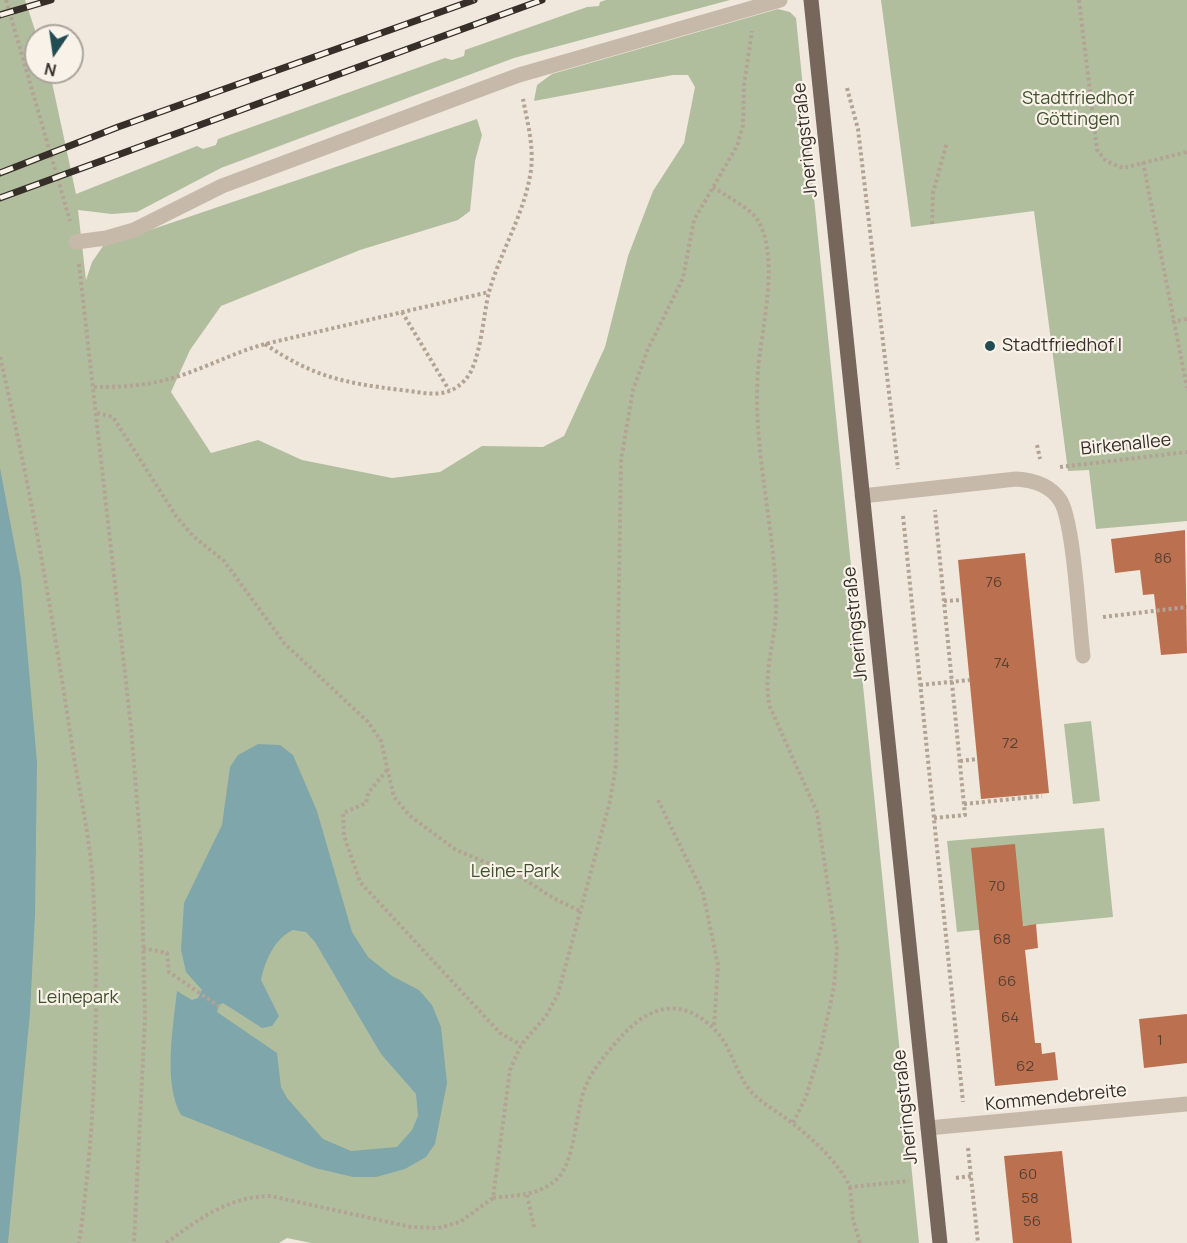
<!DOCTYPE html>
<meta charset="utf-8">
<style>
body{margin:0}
#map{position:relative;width:1187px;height:1243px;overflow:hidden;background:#f0e8dd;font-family:Manrope,sans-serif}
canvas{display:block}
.north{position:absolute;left:24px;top:24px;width:60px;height:60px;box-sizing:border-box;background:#f8f2e9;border:2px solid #aaa49c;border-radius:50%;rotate:193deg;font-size:16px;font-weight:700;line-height:24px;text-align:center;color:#352e29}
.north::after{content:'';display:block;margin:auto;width:21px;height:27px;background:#224c53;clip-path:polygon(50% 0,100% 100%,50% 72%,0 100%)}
</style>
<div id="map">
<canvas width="1187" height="1243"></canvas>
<div class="north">N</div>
</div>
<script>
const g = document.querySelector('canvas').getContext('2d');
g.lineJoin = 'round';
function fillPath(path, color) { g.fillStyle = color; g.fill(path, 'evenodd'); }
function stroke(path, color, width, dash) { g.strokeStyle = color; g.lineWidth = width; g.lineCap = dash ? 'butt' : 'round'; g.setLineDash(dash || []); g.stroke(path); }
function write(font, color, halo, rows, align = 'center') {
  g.font = font + ' Manrope,sans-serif'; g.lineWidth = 4.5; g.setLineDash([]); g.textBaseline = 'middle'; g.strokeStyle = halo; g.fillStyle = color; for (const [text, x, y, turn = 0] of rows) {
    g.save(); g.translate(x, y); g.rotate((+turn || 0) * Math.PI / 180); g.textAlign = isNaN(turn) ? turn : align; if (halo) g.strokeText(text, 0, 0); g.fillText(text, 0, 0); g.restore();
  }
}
fillPath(new Path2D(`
 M 0,0 L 25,0 L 37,36 L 36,72 L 49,72 L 53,87 L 76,194 L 197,146 L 203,149 L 216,145 L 218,139 L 445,58 L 452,60 L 464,56 L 465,50 L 587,7 L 599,6 L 600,2 L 606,0 L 730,0 L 514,58 L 221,168 L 137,212 L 112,214 L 78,210 L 86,280 L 92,262 L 103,246 L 477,119 L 482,135 L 475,161 L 470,211 L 458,220 L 360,250 L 221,306 L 190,350 L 171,392 L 211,453 L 258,440 L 302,460 L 392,478 L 440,472 L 482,446 L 543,447 L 564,436 L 605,347 L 628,256 L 653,191 L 684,143 L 695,87 L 688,75 L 673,75 L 534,101 L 537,85 L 552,74 L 778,9 L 790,12 L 796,18 L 919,1243 L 311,1243 L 287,1238 L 279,1243 L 0,1243 Z
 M 881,0 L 1187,0 L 1187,521 L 1096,529 L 1089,470 L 1068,471 L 1034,211 L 911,227 Z
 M 1091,721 L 1100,801 L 1073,804 L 1064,724 Z
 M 1104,828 L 1113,917 L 957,932 L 947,841 Z`), '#b1be9e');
fillPath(new Path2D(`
 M 0,468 L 21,579 L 37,762 L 35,914 L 30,1013 L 8,1243 L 0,1243 Z
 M 258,744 L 280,745 L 293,755 L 317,811 L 352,932 L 368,957 L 392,976 L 419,990 L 432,1005 L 441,1027 L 447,1083 L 435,1144 L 426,1157 L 405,1169 L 376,1177 L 353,1177 L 315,1168 L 181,1115 C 163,1083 173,1027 177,991 L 192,1000 L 198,998 L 202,990 L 186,972 L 181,950 L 184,903 L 222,825 L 230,767 L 238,755 ZM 293,930 L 306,932 L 315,942 L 381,1054 L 416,1094 L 418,1116 L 412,1130 L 397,1147 L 351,1151 L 323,1139 L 287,1098 L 281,1087 L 277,1053 L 217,1012 L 219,1005 L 223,1003 L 262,1028 L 272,1026 L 279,1016 L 261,980 C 265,961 274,939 293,930 Z`), '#7fa6aa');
fillPath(new Path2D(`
 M 1185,530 L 1187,653 L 1161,655 L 1154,594 L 1143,595 L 1140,570 L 1115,573 L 1111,539 Z
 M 1025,553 L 1049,793 L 981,799 L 958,560 Z
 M 1015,844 L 1023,926 L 1036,924 L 1038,948 L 1025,950 L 1035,1043 L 1041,1043 L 1042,1054 L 1055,1052 L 1058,1080 L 995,1086 L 971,848 Z
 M 1187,1014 L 1187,1063 L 1144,1068 L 1139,1019 Z
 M 1062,1151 L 1072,1243 L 1013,1243 L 1004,1156 Z`), '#bb7150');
stroke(new Path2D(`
 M 6,0 L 70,221
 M 1079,0 L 1097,150 L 1106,161 L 1123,168 L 1187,152
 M 847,88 L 858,129 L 898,469
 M 1143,162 L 1187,388
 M 713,187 C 723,194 751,209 757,219 C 781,256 761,330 758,371 C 752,450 776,529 776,607 C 776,642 762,672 770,707 L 817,812 L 837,948 L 834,987 L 821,1047 L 806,1097 L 793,1123
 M 932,224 L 933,193 L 947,142
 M 79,264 L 131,727 L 141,849 L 145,1018 L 134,1243
 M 402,312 L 449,390
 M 1172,322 L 1187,319
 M 265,344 C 313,377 345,383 401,390 C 424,392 446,401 465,380 C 481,363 483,315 489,292 C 500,253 523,216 530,176 C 535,150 528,125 523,99
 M 0,357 C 29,481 51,606 70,732 C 77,782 90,834 93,885 C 99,1003 96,1126 79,1243
 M 94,387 C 119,387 145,386 169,379 C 202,370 232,353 265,344 L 489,292
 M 97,413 L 113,417 L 176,516 L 193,536 L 224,561 L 285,644 L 368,722 L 381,741 L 394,797 L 410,816 L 456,850 L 521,877 L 553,898 L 580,911
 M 1037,445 L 1040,459
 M 1060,467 L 1187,452
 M 903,516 L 963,1102
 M 944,601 L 962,600
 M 1103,617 L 1187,607
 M 920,685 L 970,680
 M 960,761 L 978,759
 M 387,770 L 368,793 L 366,803 L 343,813 L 344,836 L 360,882 L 500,1033 L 521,1045
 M 658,800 L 703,893 L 718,965 L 714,1028
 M 964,804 L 1042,796
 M 934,818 L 965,815 L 935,510
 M 143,948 L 167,953 L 169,972 L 220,1007
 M 968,1148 L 978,1243
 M 956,1178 L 971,1176
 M 850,1187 L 853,1219 L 860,1243
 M 527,1195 L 534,1227
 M 493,1198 C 517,1195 539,1196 557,1179 C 576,1161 575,1108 587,1083 C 593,1070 603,1058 613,1046 C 642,1010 677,991 715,1030 C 731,1046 735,1071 749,1089 C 761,1104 778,1111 792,1123 C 813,1139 839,1163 850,1187 L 909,1181
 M 166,1243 C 199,1219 229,1196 271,1196 L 411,1227 L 438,1228 L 460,1222 L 493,1198 L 510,1070 L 521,1045 L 546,1016 L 558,994 L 610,801 L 616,765 L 621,460 L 633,390 L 647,351 L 683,278 L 694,220 L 737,146 L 743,125 L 744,85 L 752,31`), '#b3a394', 4, [3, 3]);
stroke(new Path2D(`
 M 76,242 L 106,238 L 134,230 L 222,186 L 519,75 L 780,0
 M 862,496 L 1016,479 C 1033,480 1050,485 1060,500 C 1074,521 1079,625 1083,656
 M 928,1128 L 1187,1104`), '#c7b9aa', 15);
stroke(new Path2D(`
 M 811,0 L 940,1243`), '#76665b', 15);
const rail = new Path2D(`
 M 0,15 L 51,0
 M 0,173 L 118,127 L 474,0
 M 0,198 L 542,0`);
stroke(rail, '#352e29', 7);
stroke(rail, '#f8f2e9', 4.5, [14]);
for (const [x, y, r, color] of [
 [990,346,6,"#224c53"]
]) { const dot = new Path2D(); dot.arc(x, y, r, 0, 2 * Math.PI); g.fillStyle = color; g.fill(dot); stroke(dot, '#f8f2e9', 2); }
write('15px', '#563f33', null, [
 ["86",1163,559],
 ["76",994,583],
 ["74",1002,664],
 ["72",1010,744],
 ["70",997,887],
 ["68",1002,940],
 ["66",1007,982],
 ["64",1010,1018],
 ["1",1160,1041],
 ["62",1025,1067],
 ["60",1028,1175],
 ["58",1030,1199],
 ["56",1032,1222]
]);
write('18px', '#42512f', '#f8f2e9', [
 ["Stadtfriedhof",1078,99],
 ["Göttingen",1078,120],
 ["Leine-Park",515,872],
 ["Leinepark",78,998]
]);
write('18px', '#352e29', '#f8f2e9', [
 ["Jheringstraße",806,140,-96],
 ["Birkenallee",1126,445,-6],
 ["Jheringstraße",856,624,-96],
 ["Kommendebreite",1056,1098,-6],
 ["Jheringstraße",906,1107,-96]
]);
write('18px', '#352e29', '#f8f2e9', [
 ["Stadtfriedhof I",1002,346]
], 'left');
</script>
